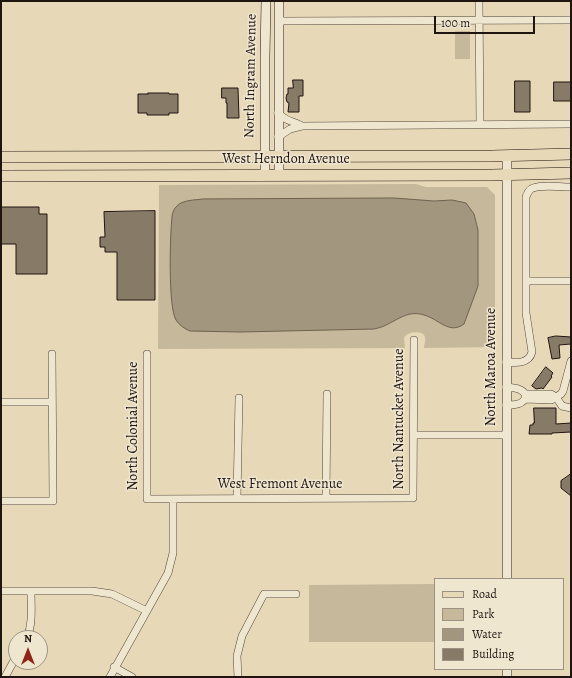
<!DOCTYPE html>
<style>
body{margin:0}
#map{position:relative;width:572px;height:678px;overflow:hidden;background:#e7d9b7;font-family:Alegreya,serif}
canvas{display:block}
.frame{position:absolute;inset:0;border:2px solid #201410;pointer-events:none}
.legend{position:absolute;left:434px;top:578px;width:130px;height:92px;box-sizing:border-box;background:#efe6d0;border:1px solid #9c9283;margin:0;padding:5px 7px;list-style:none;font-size:12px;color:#201410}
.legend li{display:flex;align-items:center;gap:8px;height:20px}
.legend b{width:20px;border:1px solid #9c9283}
.north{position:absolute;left:8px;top:630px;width:40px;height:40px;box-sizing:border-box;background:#efe6d0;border:1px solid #9c9283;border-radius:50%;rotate:0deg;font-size:11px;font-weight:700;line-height:16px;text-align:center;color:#201410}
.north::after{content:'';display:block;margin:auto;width:14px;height:18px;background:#8f2418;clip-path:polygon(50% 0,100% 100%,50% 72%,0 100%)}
.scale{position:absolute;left:434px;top:16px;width:101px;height:18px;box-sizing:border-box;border:2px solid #201410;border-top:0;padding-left:5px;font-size:12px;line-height:14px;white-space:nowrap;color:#201410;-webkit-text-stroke:3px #efe6d0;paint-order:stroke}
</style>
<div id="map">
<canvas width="572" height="678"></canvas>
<div class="frame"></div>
<ul class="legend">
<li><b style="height:5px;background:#e7d9b7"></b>Road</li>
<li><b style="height:11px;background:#c5b89b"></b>Park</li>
<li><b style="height:11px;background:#a3967e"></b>Water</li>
<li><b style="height:11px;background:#877a67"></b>Building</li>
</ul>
<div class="north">N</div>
<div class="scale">100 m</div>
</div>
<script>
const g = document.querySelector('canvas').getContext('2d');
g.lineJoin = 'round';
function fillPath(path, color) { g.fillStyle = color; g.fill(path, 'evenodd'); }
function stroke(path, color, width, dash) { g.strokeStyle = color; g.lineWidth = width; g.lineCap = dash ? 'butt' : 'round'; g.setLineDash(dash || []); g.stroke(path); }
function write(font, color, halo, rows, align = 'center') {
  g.font = font + ' Alegreya,serif'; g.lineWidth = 3; g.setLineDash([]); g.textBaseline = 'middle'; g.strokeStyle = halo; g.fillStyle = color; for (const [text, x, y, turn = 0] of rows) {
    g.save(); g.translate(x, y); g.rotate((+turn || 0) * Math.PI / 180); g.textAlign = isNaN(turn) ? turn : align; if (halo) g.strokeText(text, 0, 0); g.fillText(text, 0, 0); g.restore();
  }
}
fillPath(new Path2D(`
 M 455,31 L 470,31 L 470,59 L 455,59 Z
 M 416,184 L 426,187 L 487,187 L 495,195 L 495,347 L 424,348 C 424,345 426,340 425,338 C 425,330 407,331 404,338 L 405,348 L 158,349 L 159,185 Z
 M 435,584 L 435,642 L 309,642 L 309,585 Z`), '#c5b89b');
const water = new Path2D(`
 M 394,198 L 434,201 L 452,200 L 466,203 L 474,214 L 478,230 L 478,286 L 464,324 C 449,335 439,319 424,315 C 409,310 399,319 386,325 C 383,327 378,328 374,329 L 240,332 L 190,331 C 185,329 179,325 176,320 C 168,307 170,235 172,217 C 172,214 174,208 177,206 C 182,200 195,200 203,199 Z`);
fillPath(water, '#a3967e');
stroke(water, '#6f6252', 1);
const building = new Path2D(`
 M 293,80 L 303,80 L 303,96 L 299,96 L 299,112 L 288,112 L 289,103 L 287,102 L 286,98 L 287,94 L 288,94 L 288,88 L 293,88 Z
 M 515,81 L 530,81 L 530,112 L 515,112 Z
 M 554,82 L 571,82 L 571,101 L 554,101 Z
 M 222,88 L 238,88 L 239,118 L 227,118 L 227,103 L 226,103 L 226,98 L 222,98 Z
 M 148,93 L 169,93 L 169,94 L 178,94 L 178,113 L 169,113 L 169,115 L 147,115 L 147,113 L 138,113 L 138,94 L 148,94 Z
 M 1,207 L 39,207 L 39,214 L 47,214 L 47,274 L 16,274 L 16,244 L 1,244 Z
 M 155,211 L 155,300 L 117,300 L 117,252 L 105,252 L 105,247 L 100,247 L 100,237 L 105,237 L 104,212 Z
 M 556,336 L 571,337 L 571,344 L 559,345 L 560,358 L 552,359 L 548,338 Z
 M 546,367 L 553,373 L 551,376 L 552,377 L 543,389 L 542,388 L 536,389 L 532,386 Z
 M 534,408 L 556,408 L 556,424 L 571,423 L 571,432 L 552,433 L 552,434 L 529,434 L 530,425 L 533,425 L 533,423 L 534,423 Z
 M 571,474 L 571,496 L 561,488 L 561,481 Z`);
fillPath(building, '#877a67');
stroke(building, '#201410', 1);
const street = new Path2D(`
 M 479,1 L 480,124
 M 279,21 L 571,20
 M 278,113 C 288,123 292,120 302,126
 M 278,137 L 290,129 L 302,126 L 571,124
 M 526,281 L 526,197 C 527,194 528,191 531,189 C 538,184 562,187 571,187
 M 147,354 L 147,499 L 413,498 L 414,340
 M 571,361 L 563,391 L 561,394 L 556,397 L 562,406 L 571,408
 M 506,362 C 516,363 529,364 532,352 L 526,313 L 526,281 L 571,281
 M 506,387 C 514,388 523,388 526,396 C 524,405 514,405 506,405
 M 525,399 L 551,400 L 554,399 L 556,397 L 551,394 L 525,394
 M 1,402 L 52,402
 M 413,435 L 507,435
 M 237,498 L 239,398
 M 326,498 L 327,394
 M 1,501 L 53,501 L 52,354
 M 1,591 L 92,591 L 112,594 L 147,611
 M 27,638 C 33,623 31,607 31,591
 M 114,667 L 132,677
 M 5,677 L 16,657
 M 110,677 L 168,573 L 173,553 L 173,499
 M 238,677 L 237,656 L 242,636 L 264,594 L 296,594`);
const secondary = new Path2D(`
 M 507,156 L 507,579
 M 265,175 L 265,57 L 266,1
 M 279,175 L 279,1
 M 507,669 L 507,677`);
const primary = new Path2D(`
 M 1,157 L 492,156 L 571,154
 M 1,176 L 492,175 L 571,173`);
stroke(street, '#52453a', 8);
stroke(secondary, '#201410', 10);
stroke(primary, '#201410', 12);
stroke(street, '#efe6d0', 7);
stroke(secondary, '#efe6d0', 9);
stroke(primary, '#e7d9b7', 11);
write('14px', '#201410', '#efe6d0', [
 ["North Ingram Avenue",251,76,-89],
 ["West Herndon Avenue",286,160],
 ["North Maroa Avenue",492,367,-90],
 ["North Nantucket Avenue",400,419,-90],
 ["North Colonial Avenue",134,426,-90],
 ["West Fremont Avenue",280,485]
]);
</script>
